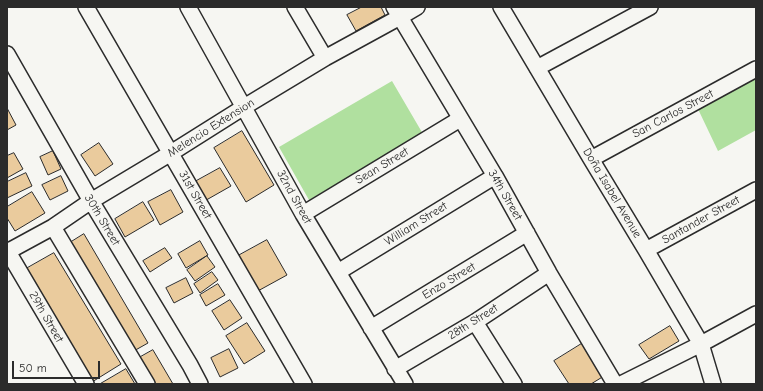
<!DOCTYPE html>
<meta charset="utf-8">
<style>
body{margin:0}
#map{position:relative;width:763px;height:391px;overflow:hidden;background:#f6f6f2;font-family:"Comic Neue",sans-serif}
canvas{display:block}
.frame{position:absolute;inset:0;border:8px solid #2b2b2b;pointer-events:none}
.scale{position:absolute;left:12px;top:361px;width:88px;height:18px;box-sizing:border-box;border:2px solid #2b2b2b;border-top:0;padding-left:5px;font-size:12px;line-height:14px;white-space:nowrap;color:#2b2b2b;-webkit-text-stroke:3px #f6f6f2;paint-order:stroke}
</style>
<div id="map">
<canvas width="763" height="391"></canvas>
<div class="frame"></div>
<div class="scale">50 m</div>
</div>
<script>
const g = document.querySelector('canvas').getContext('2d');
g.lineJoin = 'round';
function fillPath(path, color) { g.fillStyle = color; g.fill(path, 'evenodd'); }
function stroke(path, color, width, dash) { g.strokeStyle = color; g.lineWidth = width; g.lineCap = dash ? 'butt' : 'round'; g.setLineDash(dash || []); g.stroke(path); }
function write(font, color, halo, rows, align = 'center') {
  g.font = font + ' "Comic Neue",sans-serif'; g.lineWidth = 3.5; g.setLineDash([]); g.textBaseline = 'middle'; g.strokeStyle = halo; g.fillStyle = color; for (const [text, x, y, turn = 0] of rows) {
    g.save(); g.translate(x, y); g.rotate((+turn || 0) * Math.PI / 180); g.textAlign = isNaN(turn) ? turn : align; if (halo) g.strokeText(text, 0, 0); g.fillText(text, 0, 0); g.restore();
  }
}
fillPath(new Path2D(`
 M 756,77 L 756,130 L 718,151 L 698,109 Z
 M 392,81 L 423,134 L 309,200 L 279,147 Z`), '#b0e09f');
const building = new Path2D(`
 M 362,7 L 381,7 L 385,15 L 356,31 L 347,15 Z
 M 7,108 L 16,125 L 7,130 Z
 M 242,131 L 274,185 L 246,202 L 214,148 Z
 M 99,143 L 113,164 L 95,176 L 81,155 Z
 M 53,151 L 61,169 L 48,175 L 40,157 Z
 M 14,153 L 23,169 L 7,178 L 7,156 Z
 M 220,168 L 231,186 L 201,203 L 191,184 Z
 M 26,173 L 32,186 L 7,198 L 7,182 Z
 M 61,176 L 68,191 L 50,200 L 42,185 Z
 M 171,190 L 183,212 L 160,225 L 148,202 Z
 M 32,192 L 45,213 L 15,231 L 7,218 L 7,207 Z
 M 143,202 L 154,220 L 125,237 L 115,219 Z
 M 84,234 L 148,343 L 132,352 L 68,244 Z
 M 267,240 L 287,275 L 256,292 L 236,257 Z
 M 200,241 L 208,255 L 186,268 L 178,254 Z
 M 165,248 L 172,258 L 150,272 L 143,261 Z
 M 54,253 L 121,364 L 92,382 L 24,270 Z
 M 207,256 L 215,267 L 195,281 L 187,270 Z
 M 212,272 L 218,280 L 200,293 L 194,284 Z
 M 186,278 L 193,293 L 174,303 L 166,288 Z
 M 218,284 L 225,295 L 206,306 L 200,295 Z
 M 230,300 L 242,318 L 224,330 L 212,311 Z
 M 247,323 L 265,351 L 244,364 L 226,336 Z
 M 670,326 L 679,341 L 649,359 L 639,345 Z
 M 583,343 L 604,376 L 591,384 L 569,384 L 554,361 Z
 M 229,349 L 238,368 L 220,377 L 211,358 Z
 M 153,350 L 173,384 L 151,384 L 137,359 Z
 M 126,369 L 135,384 L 100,384 Z`);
fillPath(building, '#eacb9d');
stroke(building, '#2b2b2b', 1);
const minor = new Path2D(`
 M 86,7 L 304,384
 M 188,7 L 303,214 L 405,384
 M 295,7 L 325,58
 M 394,7 L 495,176 L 549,273 L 615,384
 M 501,7 L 591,159 L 646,250 L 701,344 L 713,384
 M 7,54 L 91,201 L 190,365 L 200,384
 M 537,68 L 650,7
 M 591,159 L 756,69
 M 303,214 L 460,119
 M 53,227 L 147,384
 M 7,250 L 86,384
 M 646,250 L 756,190
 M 7,252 L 53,227 L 91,201 L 171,153 L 244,107 L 325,58 L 400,17 L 417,7
 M 338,272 L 495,176
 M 475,322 L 514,384
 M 371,328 L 527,233
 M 395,369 L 475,322 L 549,273
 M 621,384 L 701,344 L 756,314`);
stroke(minor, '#2b2b2b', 18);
stroke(minor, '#f6f6f2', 15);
write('12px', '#2b2b2b', '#f6f6f2', [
 ["San Carlos Street",673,114,-28],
 ["Melencio Extension",211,128,-32],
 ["Sean Street",382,166,-31],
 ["Doña Isabel Avenue",612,193,59],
 ["31st Street",195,195,60],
 ["34th Street",505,195,60],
 ["32nd Street",294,197,61],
 ["30th Street",102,220,59],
 ["Santander Street",701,220,-29],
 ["William Street",416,224,-32],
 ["Enzo Street",449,281,-31],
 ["29th Street",46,317,60],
 ["28th Street",473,322,-32]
]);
</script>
